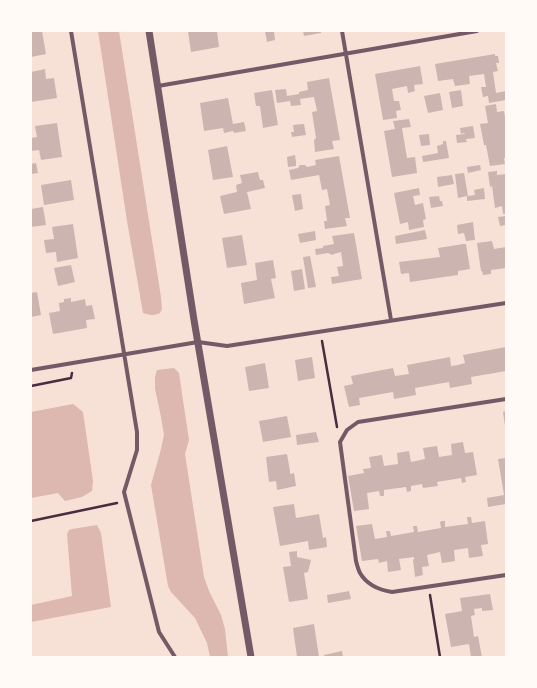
<!DOCTYPE html>
<style>
body{margin:0}
#map{position:relative;width:537px;height:688px;overflow:hidden;background:#f7e1d7;font-family:"Roboto Condensed",sans-serif}
canvas{display:block}
.frame{position:absolute;inset:0;border:32px solid #fffaf5;pointer-events:none}
</style>
<div id="map">
<canvas width="537" height="688"></canvas>
<div class="frame"></div>
</div>
<script>
const g = document.querySelector('canvas').getContext('2d');
g.lineJoin = 'round';
function fillPath(path, color) { g.fillStyle = color; g.fill(path, 'evenodd'); }
function stroke(path, color, width, dash) { g.strokeStyle = color; g.lineWidth = width; g.lineCap = dash ? 'butt' : 'round'; g.setLineDash(dash || []); g.stroke(path); }
fillPath(new Path2D(`
 M 98,31 L 119,31 L 161,297 L 162,309 L 160,313 C 154,316 149,315 143,313 L 127,221 Z
 M 174,368 L 179,373 L 183,400 L 189,440 L 185,454 L 204,577 L 209,591 L 221,615 L 225,629 L 228,657 L 210,657 L 207,643 L 195,618 L 171,592 L 168,586 L 151,485 L 161,449 L 164,435 L 161,417 L 155,389 L 155,377 L 157,370 Z
 M 73,404 L 83,412 L 93,481 L 92,491 L 82,497 L 65,501 L 58,493 L 31,498 L 31,412 Z
 M 97,525 L 101,533 L 111,607 L 31,622 L 31,605 L 72,596 L 67,534 L 69,530 L 72,529 Z`), '#dcb8b0');
fillPath(new Path2D(`
 M 31,31 L 42,31 L 46,54 L 31,57 Z
 M 188,31 L 217,31 L 219,47 L 191,52 Z
 M 265,31 L 274,31 L 275,40 L 267,42 Z
 M 303,31 L 321,31 L 321,33 L 304,36 Z
 M 495,54 L 495,56 L 498,56 L 499,63 L 496,63 L 498,71 L 493,72 L 496,93 L 506,91 L 506,100 L 489,103 L 488,96 L 483,97 L 481,87 L 486,87 L 484,74 L 469,76 L 470,84 L 455,86 L 453,79 L 438,81 L 435,64 Z
 M 420,66 L 423,84 L 414,85 L 415,91 L 408,93 L 407,86 L 392,89 L 394,101 L 399,101 L 401,110 L 396,111 L 397,118 L 383,120 L 375,74 Z
 M 45,69 L 46,79 L 54,78 L 57,98 L 31,102 L 31,81 L 32,81 L 31,72 Z
 M 329,78 L 340,140 L 332,141 L 334,149 L 315,152 L 314,140 L 316,138 L 312,112 L 317,111 L 314,97 L 300,99 L 301,105 L 291,106 L 290,101 L 277,103 L 275,90 L 286,89 L 287,96 L 299,94 L 299,92 L 308,90 L 307,82 Z
 M 272,90 L 278,125 L 263,128 L 260,106 L 256,106 L 254,93 Z
 M 461,90 L 463,106 L 452,108 L 449,92 Z
 M 440,93 L 443,110 L 428,113 L 424,96 Z
 M 228,98 L 233,124 L 244,122 L 246,131 L 234,133 L 233,131 L 224,133 L 223,128 L 204,131 L 200,103 Z
 M 496,104 L 497,112 L 504,111 L 506,123 L 506,158 L 504,158 L 505,164 L 490,166 L 486,145 L 484,145 L 480,124 L 488,123 L 485,106 Z
 M 409,119 L 411,127 L 402,128 L 407,158 L 415,157 L 417,173 L 392,177 L 384,131 L 395,129 L 393,121 Z
 M 57,123 L 62,157 L 41,160 L 39,150 L 31,151 L 31,138 L 37,137 L 35,126 Z
 M 304,124 L 306,135 L 292,137 L 291,132 L 294,132 L 293,125 Z
 M 473,126 L 475,138 L 466,139 L 467,142 L 457,143 L 456,135 L 465,134 L 464,133 L 461,134 L 460,128 Z
 M 429,134 L 430,145 L 421,146 L 419,135 Z
 M 443,141 L 446,141 L 449,158 L 423,162 L 422,156 L 438,153 L 437,146 L 443,144 Z
 M 227,146 L 233,177 L 213,180 L 208,150 Z
 M 295,155 L 296,162 L 296,166 L 288,167 L 287,157 Z
 M 339,156 L 350,218 L 345,218 L 347,226 L 325,229 L 324,221 L 327,221 L 325,206 L 330,205 L 327,189 L 322,190 L 319,175 L 291,180 L 289,170 L 298,168 L 300,165 L 305,165 L 307,167 L 316,165 L 315,160 Z
 M 36,163 L 38,173 L 31,174 L 31,164 Z
 M 480,165 L 481,170 L 468,173 L 467,167 Z
 M 497,171 L 497,175 L 506,174 L 506,214 L 503,214 L 502,206 L 495,208 L 492,186 L 490,187 L 488,172 Z
 M 258,172 L 260,180 L 263,180 L 265,188 L 247,192 L 251,209 L 224,214 L 220,196 L 237,192 L 236,185 L 242,183 L 240,175 Z
 M 464,173 L 468,196 L 475,195 L 474,190 L 484,188 L 485,199 L 467,201 L 467,196 L 458,198 L 455,174 Z
 M 452,175 L 454,184 L 438,187 L 437,177 Z
 M 71,180 L 74,200 L 44,205 L 41,185 Z
 M 419,188 L 420,195 L 413,196 L 415,205 L 423,203 L 426,219 L 423,220 L 424,227 L 409,230 L 408,222 L 400,224 L 394,193 Z
 M 301,194 L 303,209 L 295,211 L 292,195 Z
 M 439,196 L 440,201 L 442,201 L 443,206 L 431,208 L 429,197 Z
 M 43,207 L 46,225 L 31,227 L 31,209 Z
 M 506,216 L 506,225 L 500,226 L 498,217 Z
 M 473,222 L 475,240 L 466,241 L 464,233 L 458,234 L 457,225 Z
 M 73,224 L 78,258 L 57,262 L 56,252 L 46,253 L 44,240 L 54,239 L 52,227 Z
 M 425,230 L 427,239 L 396,244 L 395,236 Z
 M 315,231 L 316,240 L 300,243 L 298,234 Z
 M 354,233 L 362,279 L 332,284 L 331,277 L 339,276 L 337,267 L 343,266 L 341,252 L 334,254 L 332,255 L 328,253 L 316,255 L 315,249 L 323,248 L 323,246 L 334,244 L 332,236 Z
 M 242,235 L 247,265 L 227,268 L 222,238 Z
 M 492,241 L 494,249 L 506,247 L 506,268 L 491,270 L 491,274 L 483,275 L 482,271 L 481,271 L 477,243 Z
 M 463,244 L 466,244 L 470,269 L 458,271 L 458,275 L 410,282 L 409,273 L 401,274 L 399,262 L 440,257 L 438,248 Z
 M 310,256 L 316,287 L 308,288 L 303,257 Z
 M 273,260 L 276,278 L 271,279 L 275,298 L 244,304 L 241,283 L 257,280 L 255,263 Z
 M 71,265 L 75,282 L 58,286 L 54,268 Z
 M 302,269 L 305,289 L 294,291 L 291,271 Z
 M 37,292 L 41,315 L 31,317 L 31,293 Z
 M 71,298 L 71,302 L 85,299 L 86,306 L 92,305 L 95,319 L 86,320 L 87,328 L 53,334 L 49,313 L 60,311 L 59,303 L 64,302 L 64,299 Z
 M 506,347 L 506,371 L 471,377 L 472,384 L 450,388 L 449,382 L 415,388 L 416,395 L 394,399 L 393,392 L 359,398 L 360,405 L 349,407 L 344,386 L 353,384 L 351,376 L 393,368 L 395,376 L 409,374 L 407,365 L 450,357 L 451,366 L 458,365 L 465,363 L 463,355 Z
 M 312,357 L 315,378 L 298,381 L 295,360 Z
 M 265,363 L 269,388 L 249,391 L 245,367 Z
 M 506,411 L 506,426 L 505,426 L 503,412 Z
 M 287,416 L 291,437 L 263,442 L 259,421 Z
 M 316,432 L 319,442 L 297,445 L 296,435 Z
 M 463,442 L 465,453 L 473,452 L 477,475 L 465,477 L 466,482 L 462,483 L 461,478 L 437,482 L 438,486 L 423,488 L 422,484 L 411,486 L 411,491 L 407,492 L 406,487 L 384,490 L 384,496 L 380,496 L 379,491 L 367,493 L 369,509 L 354,511 L 348,476 L 364,473 L 363,469 L 371,468 L 369,457 L 382,455 L 384,466 L 398,464 L 397,453 L 409,451 L 411,462 L 425,459 L 423,448 L 437,446 L 439,457 L 452,455 L 451,444 Z
 M 287,454 L 290,471 L 290,474 L 294,473 L 296,486 L 277,490 L 276,481 L 269,482 L 266,457 Z
 M 506,458 L 506,498 L 505,498 L 506,504 L 488,507 L 487,498 L 504,495 L 498,459 Z
 M 294,504 L 296,518 L 319,514 L 323,538 L 326,537 L 327,547 L 309,550 L 308,541 L 280,546 L 273,507 Z
 M 467,517 L 471,517 L 472,523 L 485,521 L 488,544 L 481,545 L 483,556 L 469,558 L 468,548 L 454,550 L 455,561 L 449,562 L 442,563 L 440,552 L 427,555 L 429,566 L 422,567 L 423,575 L 415,577 L 413,560 L 414,559 L 414,557 L 399,559 L 401,570 L 388,572 L 387,561 L 379,563 L 378,559 L 362,561 L 356,526 L 372,524 L 375,539 L 387,537 L 386,531 L 390,531 L 391,536 L 414,532 L 413,526 L 417,526 L 418,532 L 441,528 L 440,522 L 442,521 L 445,521 L 445,527 L 468,524 Z
 M 297,551 L 297,557 L 311,560 L 308,572 L 304,573 L 308,599 L 289,602 L 283,567 L 291,566 L 289,552 Z
 M 349,591 L 351,599 L 328,603 L 327,595 Z
 M 490,594 L 493,610 L 482,611 L 482,608 L 474,609 L 475,615 L 471,616 L 474,637 L 478,636 L 482,657 L 471,657 L 469,644 L 451,647 L 445,614 L 462,611 L 460,598 Z
 M 314,624 L 319,657 L 297,657 L 293,628 Z
 M 342,651 L 343,657 L 324,657 L 324,655 Z`), '#ccb4b1');
stroke(new Path2D(`
 M 322,341 L 337,427
 M 31,386 L 71,378 L 72,373
 M 31,521 L 117,503
 M 430,595 L 440,657`), '#4a2c40', 2.5);
stroke(new Path2D(`
 M 71,31 L 137,432 L 137,450 L 124,492 L 159,632 L 175,657
 M 342,31 L 391,320
 M 158,86 L 477,31
 M 31,370 L 198,342 L 227,346 L 506,303
 M 506,399 L 358,422 L 347,430 L 340,442 L 356,561 C 357,565 358,569 360,573 C 367,585 379,590 392,592 L 506,575`), '#755966', 4);
stroke(new Path2D(`
 M 149,31 L 194,320 L 251,657`), '#755966', 7);
</script>
